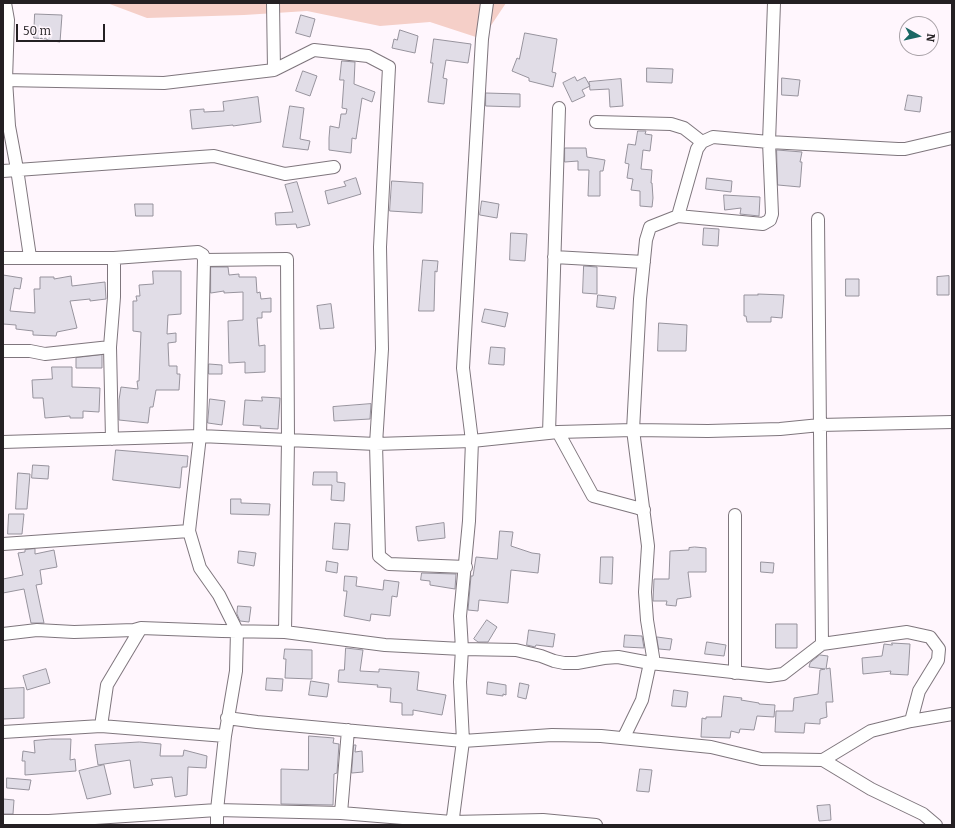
<!DOCTYPE html>
<style>
body{margin:0}
#map{position:relative;width:955px;height:828px;overflow:hidden;background:#fff6fd;font-family:Bitter,serif}
canvas{display:block}
.frame{position:absolute;inset:0;border:4px solid #242023;pointer-events:none}
.north{position:absolute;left:899px;top:16px;width:40px;height:40px;box-sizing:border-box;background:#fff6fd;border:1px solid #a7a0a6;border-radius:50%;rotate:98deg;font-size:11px;font-weight:700;line-height:16px;text-align:center;color:#242023}
.north::after{content:'';display:block;margin:auto;width:14px;height:18px;background:#1a6764;clip-path:polygon(50% 0,100% 100%,50% 72%,0 100%)}
.scale{position:absolute;left:16px;top:24px;width:89px;height:18px;box-sizing:border-box;border:2px solid #242023;border-top:0;padding-left:5px;font-size:12px;line-height:14px;white-space:nowrap;color:#242023;-webkit-text-stroke:3px #fff6fd;paint-order:stroke}
</style>
<div id="map">
<canvas width="955" height="828"></canvas>
<div class="frame"></div>
<div class="north">N</div>
<div class="scale">50 m</div>
</div>
<script>
const g = document.querySelector('canvas').getContext('2d');
g.lineJoin = 'round';
function fillPath(path, color) { g.fillStyle = color; g.fill(path, 'evenodd'); }
function stroke(path, color, width, dash) { g.strokeStyle = color; g.lineWidth = width; g.lineCap = dash ? 'butt' : 'round'; g.setLineDash(dash || []); g.stroke(path); }
fillPath(new Path2D(`
 M 107,3 L 506,3 L 482,39 L 430,22 L 380,26 L 307,11 L 244,15 L 147,18 Z`), '#f5cfc8');
const building = new Path2D(`
 M 35,14 L 62,15 L 60,42 L 47,40 L 47,39 L 34,38 Z
 M 301,15 L 315,19 L 310,37 L 296,33 Z
 M 400,30 L 418,36 L 415,53 L 392,48 L 394,39 L 397,40 Z
 M 525,33 L 557,39 L 552,72 L 556,73 L 553,87 L 529,81 L 529,78 L 512,71 L 517,58 L 519,59 Z
 M 434,39 L 471,44 L 468,63 L 446,60 L 443,78 L 447,79 L 444,104 L 428,102 L 433,63 L 431,63 Z
 M 342,61 L 355,62 L 354,84 L 375,92 L 372,102 L 362,98 L 356,139 L 352,138 L 351,153 L 329,150 L 329,138 L 330,126 L 339,128 L 341,114 L 346,114 L 347,109 L 342,108 L 344,80 L 340,80 Z
 M 647,68 L 673,69 L 672,83 L 647,82 Z
 M 303,71 L 317,76 L 310,96 L 296,91 Z
 M 575,77 L 577,81 L 585,77 L 590,86 L 582,90 L 585,96 L 572,102 L 563,83 Z
 M 782,78 L 800,80 L 798,96 L 782,95 Z
 M 621,79 L 623,106 L 610,107 L 609,89 L 590,90 L 589,82 Z
 M 486,93 L 520,94 L 520,107 L 486,106 Z
 M 908,95 L 922,97 L 920,112 L 905,110 Z
 M 258,97 L 261,122 L 233,126 L 233,125 L 192,129 L 190,110 L 204,109 L 204,112 L 224,111 L 223,102 Z
 M 290,106 L 304,108 L 300,139 L 310,141 L 308,150 L 283,147 Z
 M 638,131 L 646,131 L 645,134 L 652,135 L 650,151 L 643,150 L 641,169 L 652,170 L 651,183 L 652,183 L 653,198 L 652,207 L 640,206 L 640,191 L 631,190 L 633,179 L 627,178 L 629,164 L 625,163 L 628,144 L 635,145 Z
 M 565,148 L 586,148 L 587,157 L 605,160 L 603,171 L 600,171 L 600,196 L 588,196 L 589,170 L 578,170 L 578,161 L 565,162 Z
 M 777,150 L 802,152 L 800,162 L 802,162 L 800,187 L 778,185 Z
 M 356,178 L 361,194 L 328,204 L 325,191 L 346,186 L 344,182 Z
 M 707,178 L 732,181 L 731,192 L 706,189 Z
 M 392,181 L 423,183 L 422,213 L 390,211 Z
 M 297,182 L 310,225 L 297,228 L 296,224 L 276,225 L 275,213 L 293,212 L 285,185 Z
 M 724,195 L 760,197 L 759,216 L 740,214 L 741,208 L 725,210 Z
 M 482,201 L 499,204 L 497,218 L 480,215 Z
 M 135,204 L 153,204 L 153,216 L 136,216 Z
 M 704,228 L 719,229 L 718,246 L 703,245 Z
 M 511,233 L 527,234 L 525,261 L 510,260 Z
 M 423,260 L 438,261 L 437,272 L 435,271 L 434,311 L 419,311 Z
 M 584,266 L 597,267 L 597,294 L 583,293 Z
 M 211,267 L 228,267 L 229,275 L 239,274 L 239,277 L 256,277 L 257,293 L 260,292 L 261,299 L 271,298 L 271,312 L 262,312 L 262,318 L 257,318 L 259,346 L 265,345 L 265,372 L 245,373 L 245,362 L 229,363 L 228,321 L 243,320 L 243,292 L 224,293 L 224,291 L 211,293 Z
 M 153,271 L 181,271 L 181,314 L 168,315 L 167,334 L 176,333 L 176,342 L 168,343 L 169,366 L 177,366 L 177,374 L 180,374 L 179,390 L 156,390 L 153,407 L 150,407 L 148,423 L 119,420 L 119,400 L 121,387 L 138,389 L 137,381 L 139,381 L 141,332 L 133,331 L 133,301 L 137,301 L 136,296 L 140,296 L 139,285 L 153,284 Z
 M 3,275 L 22,278 L 20,289 L 14,288 L 10,311 L 35,313 L 34,289 L 40,289 L 40,277 L 54,277 L 54,279 L 71,276 L 72,286 L 105,282 L 106,299 L 90,301 L 90,299 L 70,301 L 77,328 L 57,332 L 56,336 L 33,335 L 33,331 L 16,329 L 16,325 L 3,324 Z
 M 949,276 L 949,295 L 937,295 L 937,277 Z
 M 846,279 L 859,279 L 859,296 L 846,296 Z
 M 758,294 L 784,295 L 782,318 L 771,317 L 771,322 L 747,322 L 746,316 L 744,316 L 744,295 L 758,295 Z
 M 598,295 L 616,297 L 614,309 L 597,307 Z
 M 331,304 L 334,328 L 320,329 L 317,306 Z
 M 485,309 L 508,313 L 505,327 L 482,322 Z
 M 659,323 L 687,325 L 686,351 L 658,351 Z
 M 491,347 L 505,348 L 504,365 L 489,364 Z
 M 102,355 L 102,368 L 76,368 L 76,358 Z
 M 209,364 L 222,365 L 222,374 L 209,374 Z
 M 52,367 L 72,367 L 72,387 L 100,388 L 99,412 L 83,411 L 83,418 L 70,418 L 70,416 L 45,418 L 43,398 L 33,398 L 32,380 L 52,379 Z
 M 262,397 L 280,398 L 278,429 L 260,428 L 261,426 L 243,425 L 245,400 L 262,401 Z
 M 210,399 L 225,401 L 222,425 L 208,423 Z
 M 371,404 L 370,419 L 334,421 L 333,407 Z
 M 116,450 L 188,456 L 187,467 L 182,467 L 180,488 L 113,480 Z
 M 33,465 L 49,466 L 48,479 L 32,478 Z
 M 314,472 L 337,472 L 337,482 L 345,483 L 344,501 L 331,500 L 332,485 L 313,485 Z
 M 18,473 L 30,474 L 27,509 L 16,509 Z
 M 231,499 L 241,499 L 241,503 L 270,504 L 269,515 L 231,514 Z
 M 9,514 L 24,514 L 22,534 L 8,534 Z
 M 335,523 L 350,524 L 348,550 L 333,549 Z
 M 444,523 L 445,538 L 418,541 L 416,527 Z
 M 500,531 L 513,532 L 511,546 L 532,553 L 540,554 L 538,573 L 511,570 L 508,603 L 479,600 L 478,611 L 468,610 L 471,576 L 473,576 L 476,557 L 497,559 Z
 M 695,547 L 706,548 L 706,572 L 688,572 L 691,597 L 677,599 L 676,606 L 666,605 L 667,601 L 653,601 L 654,579 L 669,579 L 670,551 L 689,550 L 689,548 Z
 M 35,549 L 35,554 L 54,550 L 57,567 L 40,570 L 42,584 L 36,585 L 44,623 L 31,623 L 24,589 L 3,593 L 3,579 L 23,575 L 18,553 L 25,552 L 25,550 Z
 M 239,551 L 256,553 L 254,566 L 238,563 Z
 M 601,557 L 613,557 L 612,584 L 600,583 Z
 M 327,561 L 338,563 L 337,573 L 326,571 Z
 M 761,562 L 774,563 L 773,573 L 761,572 Z
 M 422,573 L 456,574 L 455,589 L 430,585 L 430,581 L 421,580 Z
 M 345,576 L 357,577 L 356,586 L 383,590 L 384,580 L 399,582 L 397,597 L 392,596 L 390,616 L 371,614 L 370,621 L 344,616 L 347,591 L 344,591 Z
 M 238,606 L 251,607 L 249,622 L 240,621 L 237,614 Z
 M 487,620 L 497,627 L 488,642 L 478,642 L 474,639 Z
 M 776,624 L 797,624 L 797,648 L 776,648 Z
 M 529,630 L 555,634 L 553,647 L 536,645 L 535,647 L 527,645 Z
 M 625,635 L 642,636 L 644,648 L 624,647 Z
 M 657,637 L 672,639 L 670,650 L 659,649 Z
 M 707,642 L 726,645 L 724,656 L 705,654 Z
 M 892,643 L 910,644 L 908,675 L 890,674 L 891,671 L 863,674 L 862,658 L 882,656 L 884,644 L 892,645 Z
 M 346,648 L 363,650 L 360,671 L 379,672 L 379,669 L 419,672 L 417,690 L 446,695 L 442,715 L 413,710 L 413,715 L 402,715 L 402,703 L 390,702 L 391,688 L 377,687 L 378,685 L 338,682 L 339,670 L 344,670 Z
 M 285,649 L 312,650 L 312,679 L 285,678 L 286,659 L 284,659 Z
 M 820,655 L 828,656 L 826,669 L 830,668 L 833,702 L 826,702 L 827,717 L 820,719 L 820,724 L 805,723 L 804,733 L 775,732 L 776,711 L 793,711 L 794,698 L 818,694 L 820,670 L 825,669 L 809,667 L 810,663 Z
 M 46,669 L 50,683 L 27,690 L 23,676 Z
 M 267,678 L 283,679 L 282,691 L 266,690 Z
 M 311,681 L 329,684 L 327,697 L 309,695 Z
 M 488,682 L 506,685 L 506,695 L 503,694 L 503,696 L 487,694 Z
 M 520,683 L 529,685 L 526,699 L 518,697 Z
 M 24,688 L 24,718 L 3,719 L 3,689 Z
 M 674,690 L 688,692 L 686,707 L 672,706 Z
 M 724,696 L 742,698 L 741,700 L 759,703 L 759,704 L 775,705 L 774,717 L 757,716 L 754,730 L 740,729 L 739,733 L 731,731 L 730,738 L 701,737 L 702,718 L 706,719 L 706,717 L 721,717 Z
 M 309,736 L 334,738 L 333,743 L 339,744 L 337,773 L 334,774 L 333,805 L 281,804 L 281,769 L 308,770 Z
 M 51,739 L 71,739 L 70,760 L 75,759 L 76,771 L 25,775 L 25,761 L 22,761 L 23,751 L 35,753 L 34,741 Z
 M 140,742 L 161,744 L 160,756 L 183,756 L 184,750 L 207,756 L 206,768 L 188,767 L 187,795 L 175,797 L 172,777 L 151,779 L 153,785 L 134,788 L 130,760 L 98,765 L 95,745 Z
 M 354,745 L 356,745 L 355,752 L 362,751 L 363,772 L 352,773 Z
 M 104,765 L 111,794 L 87,799 L 79,771 Z
 M 640,769 L 652,770 L 649,792 L 637,791 Z
 M 7,778 L 31,780 L 29,790 L 7,788 Z
 M 3,799 L 14,800 L 13,814 L 3,814 Z
 M 830,805 L 831,820 L 819,821 L 817,806 Z`);
fillPath(building, '#e1dde7');
stroke(building, '#97939d', 1);
const street = new Path2D(`
 M 5,3 L 8,20 L 6,80 L 9,126 L 17,169 L 30,257
 M 274,70 L 314,50 L 368,56 L 389,67 L 380,247 L 382,349 L 376,444 L 379,556 L 389,564 L 466,567
 M 3,80 L 164,83 L 274,70 L 273,3
 M 596,122 L 671,124 L 684,128 L 702,142
 M 952,138 L 905,149 L 898,149 L 769,142 L 713,137 L 702,142 L 697,149 L 678,216 L 650,227 L 646,240 L 640,299 L 633,430 L 708,431 L 780,429 L 820,425 L 952,422
 M 3,171 L 214,156 L 285,174 L 334,167
 M 678,216 L 763,224 L 770,220 L 772,214 L 769,142 L 774,3
 M 554,257 L 644,262
 M 3,258 L 114,258 L 198,252 L 203,255 L 204,260 L 200,436 L 189,531 L 3,544
 M 204,260 L 287,259 L 288,440 L 285,632
 M 3,351 L 30,351 L 45,354 L 110,347
 M 558,432 L 633,430 L 648,546 L 645,592 L 647,620 L 654,663
 M 549,433 L 559,108
 M 112,439 L 110,347 L 114,297 L 114,258
 M 3,442 L 200,436 L 376,444 L 472,441 L 558,432 L 593,496 L 638,508 L 644,510
 M 189,531 L 200,568 L 219,595 L 237,631 L 236,671 L 225,736 L 217,810 L 217,825
 M 3,634 L 37,630 L 74,632 L 134,630 L 141,628 L 222,631 L 285,632 L 385,645 L 462,649 L 516,650 L 541,656 L 554,661 L 564,663 L 577,663 L 604,658 L 618,657 L 650,663 L 769,676 L 783,674 L 822,644 L 818,219
 M 822,644 L 907,632 L 930,637 L 939,649 L 938,660 L 919,691 L 911,721
 M 735,673 L 735,515
 M 227,718 L 257,722 L 463,741 L 552,735 L 601,736 L 711,747 L 761,759 L 823,760 L 871,731 L 911,721 L 952,714
 M 101,726 L 107,685 L 141,628
 M 3,732 L 101,726 L 225,736
 M 624,737 L 642,700 L 650,663
 M 823,760 L 871,789 L 923,814 L 936,825
 M 341,813 L 348,730
 M 3,821 L 49,821 L 217,810 L 341,813 L 452,822 L 543,820 L 596,825
 M 452,825 L 463,741 L 460,682 L 462,649 L 460,616 L 469,521 L 472,441 L 463,368 L 482,39 L 487,3`);
stroke(street, '#7f767d', 14);
stroke(street, '#fff', 12);
</script>
